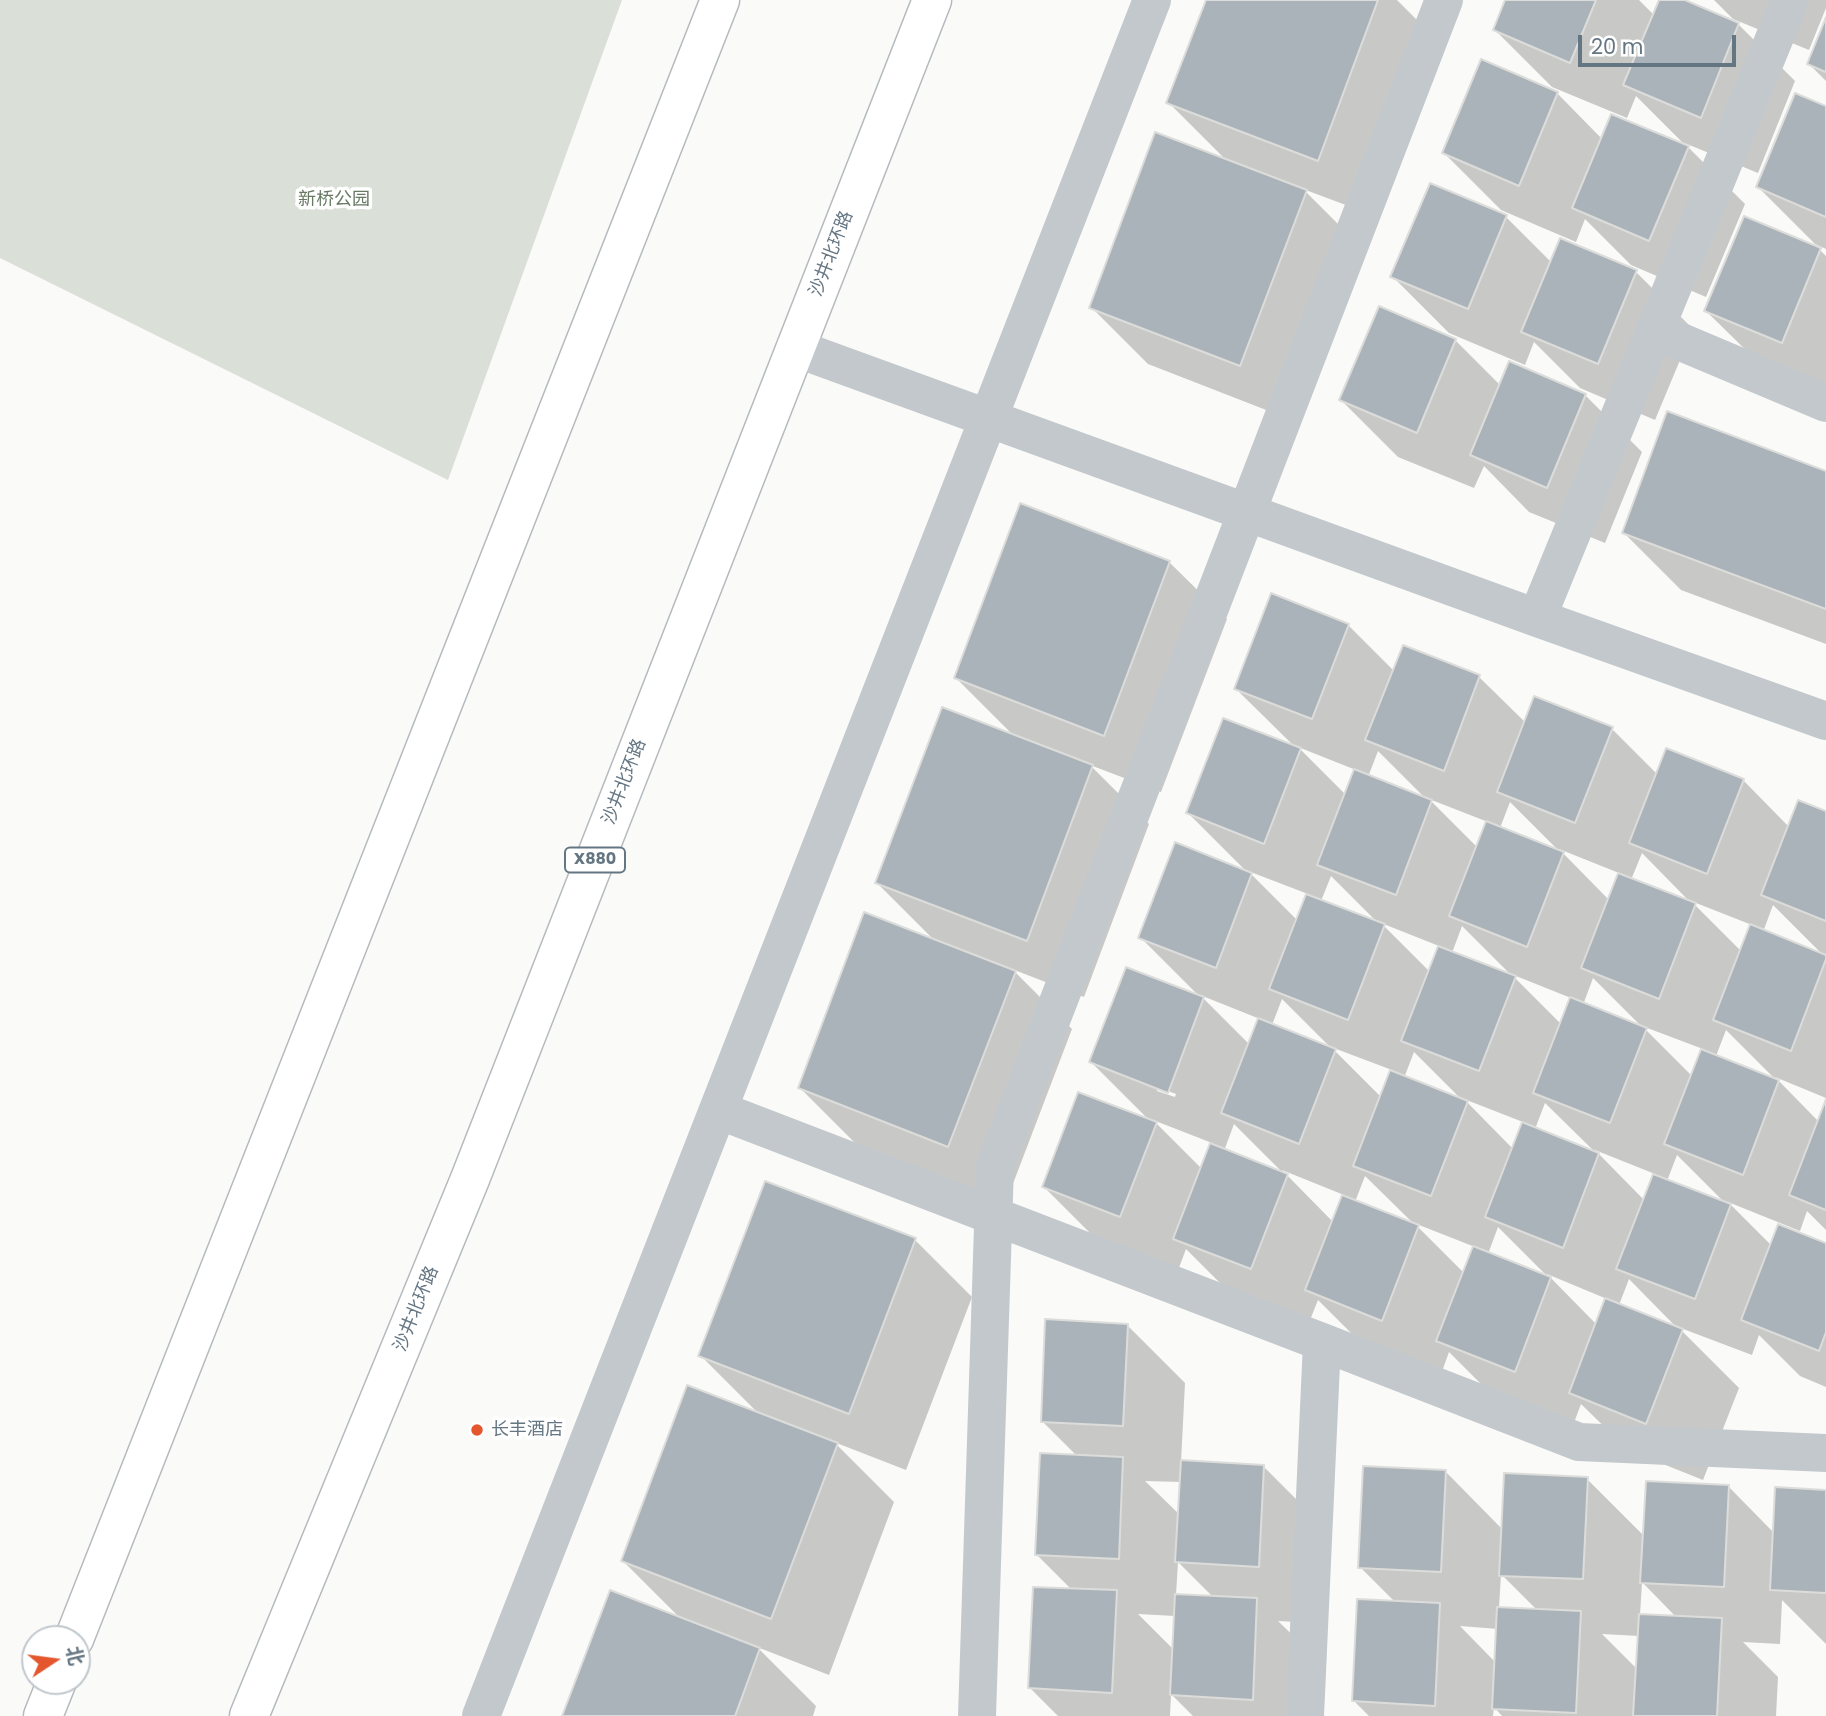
<!DOCTYPE html>
<meta charset="utf-8">
<style>
body{margin:0}
#map{position:relative;width:1826px;height:1716px;overflow:hidden;background:#fafaf8;font-family:Poppins,"Noto Sans SC",sans-serif}
canvas{display:block}
.north{position:absolute;left:21px;top:1625px;width:70px;height:70px;box-sizing:border-box;background:#fff;border:2px solid #c1c8cd;border-radius:50%;rotate:77deg;font-size:19px;font-weight:700;line-height:28px;text-align:center;color:#657683}
.north::after{content:'';display:block;margin:auto;width:24px;height:32px;background:#e4572e;clip-path:polygon(50% 0,100% 100%,50% 72%,0 100%)}
.scale{position:absolute;left:1578px;top:35px;width:158px;height:32px;box-sizing:border-box;border:4px solid #657683;border-top:0;padding-left:9px;font-size:21px;line-height:24px;white-space:nowrap;color:#657683;-webkit-text-stroke:5px #fff;paint-order:stroke}
</style>
<div id="map">
<canvas width="1826" height="1716"></canvas>
<div class="north">北</div>
<div class="scale">20 m</div>
</div>
<script>
const g = document.querySelector('canvas').getContext('2d');
g.lineJoin = 'round';
function fillPath(path, color) { g.fillStyle = color; g.fill(path, 'evenodd'); }
function stroke(path, color, width, dash) { g.strokeStyle = color; g.lineWidth = width; g.lineCap = dash ? 'butt' : 'round'; g.setLineDash(dash || []); g.stroke(path); }
function write(font, color, halo, rows, align = 'center') {
  g.font = font + ' Poppins,"Noto Sans SC",sans-serif'; g.lineWidth = 7; g.setLineDash([]); g.textBaseline = 'middle'; g.strokeStyle = halo; g.fillStyle = color; for (const [text, x, y, turn = 0] of rows) {
    g.save(); g.translate(x, y); g.rotate((+turn || 0) * Math.PI / 180); g.textAlign = isNaN(turn) ? turn : align; if (halo) g.strokeText(text, 0, 0); g.fillText(text, 0, 0); g.restore();
  }
}
fillPath(new Path2D(`
 M 0,0 L 622,0 L 448,480 L 0,258 Z`), '#dadfd7');
fillPath(new Path2D(`
 M 1208,0 L 1397,0 L 1440,43 L 1375,216 L 1303,189 L 1363,249 L 1297,422 L 1148,364 L 1091,307 L 1228,162 L 1168,102 Z
 M 1507,0 L 1639,0 L 1654,15 L 1661,0 L 1680,0 L 1738,24 L 1795,81 L 1758,173 L 1682,142 L 1636,96 L 1627,118 L 1552,87 L 1495,30 Z
 M 1714,0 L 1826,0 L 1826,8 L 1809,50 L 1733,19 Z
 M 1826,22 L 1826,81 L 1809,64 Z
 M 1557,93 L 1602,139 L 1688,147 L 1745,204 L 1706,297 L 1631,265 L 1585,219 L 1576,242 L 1501,210 L 1444,153 Z
 M 1826,108 L 1826,249 L 1815,244 L 1758,187 Z
 M 1506,217 L 1552,263 L 1636,272 L 1693,329 L 1655,420 L 1580,388 L 1534,342 L 1525,365 L 1449,333 L 1392,276 Z
 M 1820,250 L 1826,256 L 1826,394 L 1763,367 L 1706,311 Z
 M 1455,340 L 1501,386 L 1585,395 L 1642,452 L 1605,543 L 1529,512 L 1484,466 L 1474,488 L 1398,457 L 1341,400 Z
 M 1826,472 L 1826,644 L 1681,590 L 1624,533 Z
 M 1169,562 L 1227,619 L 1161,792 L 1090,765 L 1149,824 L 1084,997 L 1012,969 L 1072,1029 L 1006,1202 L 857,1145 L 800,1088 L 936,942 L 877,883 L 1015,737 L 956,678 Z
 M 1348,625 L 1394,671 L 1479,677 L 1526,723 L 1612,729 L 1658,775 L 1743,780 L 1789,827 L 1826,813 L 1826,954 L 1822,953 L 1826,956 L 1826,1098 L 1775,1077 L 1819,1122 L 1826,1104 L 1826,1230 L 1807,1211 L 1800,1231 L 1728,1202 L 1772,1246 L 1826,1245 L 1826,1387 L 1800,1376 L 1759,1335 L 1752,1355 L 1678,1327 L 1739,1388 L 1703,1480 L 1628,1450 L 1581,1404 L 1572,1428 L 1495,1398 L 1449,1352 L 1440,1377 L 1364,1346 L 1318,1300 L 1308,1325 L 1232,1295 L 1186,1249 L 1177,1273 L 1101,1244 L 1044,1187 L 1151,1122 L 1091,1062 L 1201,998 L 1140,937 L 1249,874 L 1188,813 L 1295,747 L 1236,689 ZM 1298,747 L 1356,770 L 1346,795 ZM 1378,751 L 1427,800 L 1368,777 ZM 1429,799 L 1488,822 L 1478,848 ZM 1510,802 L 1560,852 L 1500,828 ZM 1559,849 L 1619,873 L 1609,900 ZM 1642,853 L 1692,904 L 1631,880 ZM 1248,871 L 1308,894 L 1298,921 ZM 1331,876 L 1379,924 L 1321,901 ZM 1691,901 L 1752,925 L 1741,951 ZM 1773,905 L 1824,956 L 1763,932 ZM 1381,923 L 1439,946 L 1430,972 ZM 1462,926 L 1512,976 L 1452,953 ZM 1511,974 L 1571,998 L 1561,1024 ZM 1593,978 L 1644,1029 L 1583,1005 ZM 1200,995 L 1260,1019 L 1250,1045 ZM 1282,999 L 1332,1049 L 1272,1025 ZM 1642,1026 L 1703,1049 L 1692,1076 ZM 1726,1030 L 1776,1080 L 1716,1056 ZM 1331,1047 L 1392,1070 L 1381,1097 ZM 1414,1052 L 1463,1101 L 1404,1078 ZM 1157,1087 L 1176,1094 L 1175,1097 L 1157,1091 ZM 1464,1099 L 1523,1122 L 1513,1149 ZM 1545,1103 L 1596,1153 L 1535,1129 ZM 1153,1120 L 1212,1143 L 1202,1169 ZM 1234,1124 L 1285,1175 L 1224,1151 ZM 1595,1150 L 1655,1174 L 1645,1201 ZM 1677,1155 L 1726,1204 L 1667,1181 ZM 1282,1170 L 1344,1195 L 1333,1222 ZM 1365,1176 L 1416,1226 L 1355,1202 ZM 1414,1223 L 1475,1247 L 1464,1273 ZM 1498,1227 L 1548,1277 L 1488,1254 ZM 1547,1274 L 1607,1299 L 1597,1325 ZM 1629,1279 L 1679,1330 L 1619,1305 Z
 M 915,1240 L 972,1297 L 906,1470 L 834,1442 L 894,1502 L 829,1675 L 757,1647 L 816,1706 L 813,1716 L 564,1716 L 682,1620 L 623,1561 L 760,1415 L 700,1355 Z
 M 1128,1326 L 1185,1383 L 1181,1462 L 1263,1466 L 1320,1523 L 1316,1623 L 1278,1621 L 1314,1656 L 1311,1716 L 1193,1716 L 1171,1694 L 1170,1716 L 1058,1716 L 1030,1688 L 1072,1590 L 1036,1554 L 1077,1456 L 1042,1421 ZM 1145,1481 L 1182,1482 L 1180,1515 ZM 1178,1562 L 1213,1597 L 1176,1595 ZM 1138,1614 L 1175,1616 L 1174,1650 Z
 M 1446,1472 L 1503,1530 L 1587,1479 L 1644,1536 L 1728,1486 L 1774,1533 L 1826,1492 L 1826,1644 L 1782,1600 L 1780,1644 L 1743,1642 L 1778,1677 L 1776,1716 L 1502,1716 L 1494,1707 L 1493,1716 L 1369,1716 L 1354,1701 L 1396,1603 L 1360,1567 ZM 1501,1574 L 1537,1610 L 1499,1608 ZM 1642,1582 L 1677,1618 L 1640,1615 ZM 1460,1626 L 1498,1629 L 1496,1663 ZM 1602,1634 L 1639,1636 L 1638,1670 Z`), '#0003');
const building = new Path2D(`
 M 1206,0 L 1378,0 L 1318,161 L 1166,103 Z
 M 1505,0 L 1596,0 L 1570,63 L 1493,30 Z
 M 1659,0 L 1685,0 L 1739,23 L 1701,118 L 1623,85 Z
 M 1826,17 L 1826,72 L 1807,64 Z
 M 1481,59 L 1558,92 L 1519,186 L 1442,153 Z
 M 1795,93 L 1826,106 L 1826,217 L 1756,187 Z
 M 1611,114 L 1689,146 L 1649,241 L 1572,208 Z
 M 1155,132 L 1307,190 L 1240,366 L 1089,308 Z
 M 1430,183 L 1507,215 L 1468,309 L 1390,277 Z
 M 1744,216 L 1821,248 L 1782,343 L 1704,311 Z
 M 1560,238 L 1637,270 L 1598,364 L 1521,332 Z
 M 1379,306 L 1456,339 L 1417,433 L 1339,400 Z
 M 1509,361 L 1586,394 L 1547,488 L 1470,455 Z
 M 1667,411 L 1826,471 L 1826,609 L 1622,533 Z
 M 1020,503 L 1170,561 L 1104,736 L 954,678 Z
 M 1271,593 L 1349,624 L 1312,719 L 1234,689 Z
 M 1403,645 L 1480,675 L 1444,771 L 1365,740 Z
 M 1534,696 L 1613,727 L 1575,823 L 1497,792 Z
 M 942,707 L 1093,765 L 1027,941 L 875,883 Z
 M 1223,718 L 1301,748 L 1264,844 L 1186,813 Z
 M 1666,748 L 1744,779 L 1707,874 L 1629,843 Z
 M 1354,769 L 1432,800 L 1396,895 L 1317,865 Z
 M 1798,800 L 1826,811 L 1826,921 L 1761,895 Z
 M 1486,821 L 1564,852 L 1527,947 L 1449,916 Z
 M 1175,842 L 1252,873 L 1216,968 L 1138,938 Z
 M 1618,873 L 1696,903 L 1659,999 L 1581,968 Z
 M 1306,894 L 1385,924 L 1348,1020 L 1269,989 Z
 M 864,912 L 1016,971 L 948,1147 L 798,1088 Z
 M 1750,924 L 1826,955 L 1826,959 L 1791,1051 L 1713,1020 Z
 M 1438,946 L 1516,976 L 1479,1071 L 1401,1041 Z
 M 1126,967 L 1204,997 L 1168,1093 L 1089,1062 Z
 M 1570,997 L 1647,1028 L 1610,1123 L 1533,1093 Z
 M 1258,1018 L 1336,1049 L 1299,1144 L 1221,1113 Z
 M 1701,1049 L 1779,1080 L 1743,1175 L 1664,1144 Z
 M 1390,1070 L 1468,1101 L 1431,1196 L 1353,1166 Z
 M 1078,1092 L 1157,1122 L 1120,1217 L 1042,1187 Z
 M 1826,1099 L 1826,1210 L 1789,1195 Z
 M 1522,1122 L 1599,1153 L 1563,1248 L 1485,1217 Z
 M 1210,1143 L 1288,1174 L 1251,1269 L 1173,1239 Z
 M 1653,1174 L 1731,1204 L 1695,1299 L 1616,1269 Z
 M 765,1181 L 916,1238 L 849,1414 L 698,1356 Z
 M 1342,1195 L 1419,1225 L 1382,1321 L 1305,1290 Z
 M 1778,1224 L 1826,1243 L 1826,1332 L 1819,1351 L 1741,1320 Z
 M 1473,1246 L 1551,1277 L 1515,1372 L 1436,1341 Z
 M 1605,1298 L 1683,1329 L 1646,1424 L 1569,1393 Z
 M 1045,1319 L 1128,1324 L 1123,1426 L 1041,1422 Z
 M 687,1385 L 838,1443 L 771,1619 L 621,1561 Z
 M 1040,1453 L 1123,1457 L 1119,1559 L 1035,1555 Z
 M 1181,1460 L 1264,1465 L 1259,1567 L 1175,1562 Z
 M 1363,1466 L 1446,1470 L 1441,1572 L 1358,1568 Z
 M 1504,1473 L 1588,1477 L 1583,1579 L 1499,1576 Z
 M 1646,1481 L 1729,1485 L 1724,1587 L 1640,1583 Z
 M 1775,1487 L 1826,1490 L 1826,1593 L 1770,1590 Z
 M 1033,1587 L 1117,1590 L 1112,1693 L 1028,1688 Z
 M 610,1590 L 760,1648 L 735,1716 L 562,1716 Z
 M 1175,1594 L 1257,1598 L 1253,1700 L 1170,1695 Z
 M 1357,1599 L 1440,1603 L 1435,1706 L 1352,1701 Z
 M 1497,1607 L 1581,1611 L 1576,1713 L 1492,1709 Z
 M 1639,1614 L 1722,1618 L 1717,1716 L 1633,1716 Z`);
fillPath(building, '#aab3b9');
stroke(building, '#dcdcda', 2);
const primary = new Path2D(`
 M 74,1639 L 720,0
 M 43,1716 L 57,1681
 M 249,1716 L 470,1179 L 932,0`);
stroke(primary, '#b5babe', 41);
stroke(new Path2D(`
 M 1655,331 L 1826,403
 M 795,348 L 1537,618 L 1826,721
 M 1537,618 L 1790,0
 M 718,1110 L 1322,1342 L 1305,1716
 M 1322,1342 L 1579,1442 L 1826,1453
 M 481,1716 L 1152,0
 M 977,1716 L 995,1166 L 1444,0`), '#c3c8cc', 38);
stroke(primary, '#fff', 38);
for (const [x, y, r, color] of [
 [477,1430,7,"#e4572e"]
]) { const dot = new Path2D(); dot.arc(x, y, r, 0, 2 * Math.PI); g.fillStyle = color; g.fill(dot); stroke(dot, '#fff', 2.5); }
for (const [x, y, w] of [
 [595,860,60]
]) { const box = new Path2D(); box.roundRect(x - w / 2, y - 12.5, w, 25, 5); g.fillStyle = '#fff'; g.fill(box); stroke(box, '#657683', 2); }
write('bold 16px', '#657683', null, [
 ["X880",595,860]
]);
write('18px', '#687a64', '#fff', [
 ["新桥公园",334,200]
]);
write('18px', '#657683', '#fff', [
 ["沙井北环路",832,254,-69],
 ["沙井北环路",625,782,-69],
 ["沙井北环路",417,1309,-68]
]);
write('18px', '#657683', '#fff', [
 ["长丰酒店",491,1430]
], 'left');
</script>
